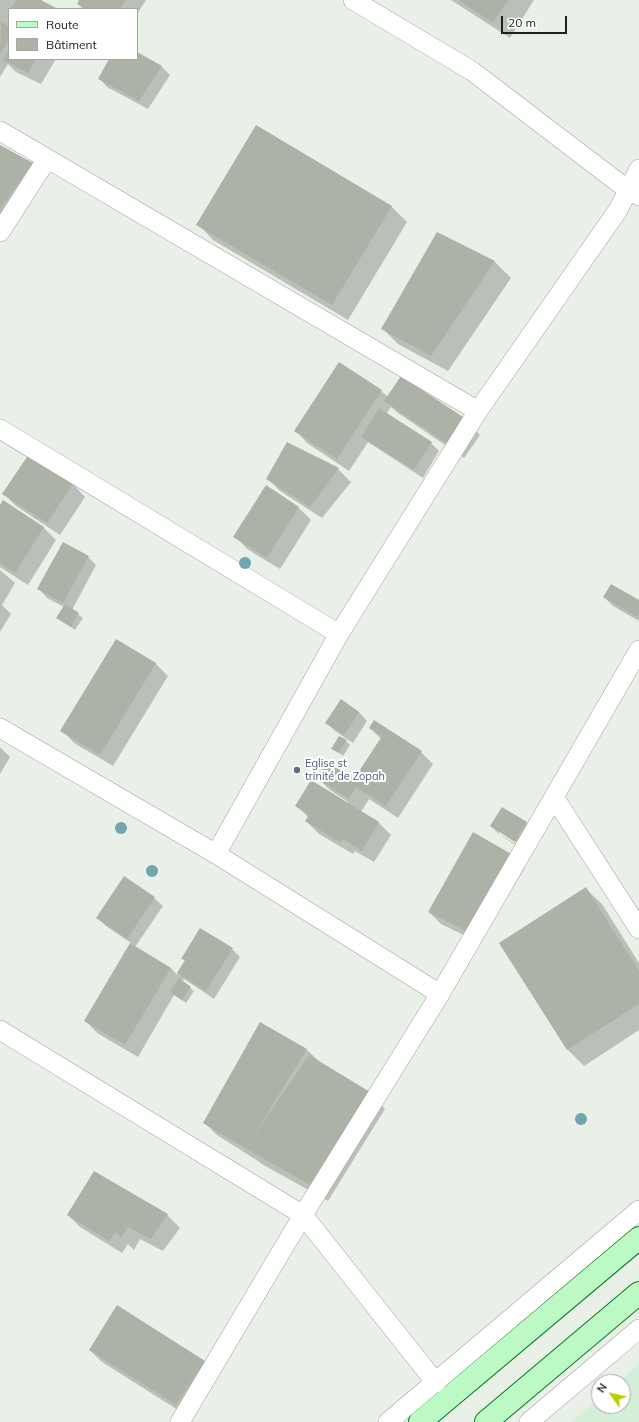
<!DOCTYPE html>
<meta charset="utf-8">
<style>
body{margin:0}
#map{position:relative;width:639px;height:1422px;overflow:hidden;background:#e9f0e7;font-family:Mulish,sans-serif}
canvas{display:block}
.legend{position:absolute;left:8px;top:8px;width:130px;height:52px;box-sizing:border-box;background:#fff;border:1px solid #a6a6a6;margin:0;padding:5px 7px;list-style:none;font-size:12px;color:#202020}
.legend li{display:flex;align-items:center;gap:8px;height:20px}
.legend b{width:20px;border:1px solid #a6a6a6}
.north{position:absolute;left:591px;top:1374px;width:40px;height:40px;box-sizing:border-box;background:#fff;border:1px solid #a6a6a6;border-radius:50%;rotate:304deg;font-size:11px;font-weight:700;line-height:16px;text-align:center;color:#202020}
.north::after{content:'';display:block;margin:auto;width:14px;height:18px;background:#bccd03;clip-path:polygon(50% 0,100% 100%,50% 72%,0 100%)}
.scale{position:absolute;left:501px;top:16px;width:66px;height:18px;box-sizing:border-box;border:2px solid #202020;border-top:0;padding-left:5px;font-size:12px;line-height:14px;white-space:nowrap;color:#202020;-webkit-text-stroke:3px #fff;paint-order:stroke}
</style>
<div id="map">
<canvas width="639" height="1422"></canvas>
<ul class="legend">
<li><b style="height:5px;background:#bdf9c5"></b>Route</li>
<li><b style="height:11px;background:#acb2a6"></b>Bâtiment</li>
</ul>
<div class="north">N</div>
<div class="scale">20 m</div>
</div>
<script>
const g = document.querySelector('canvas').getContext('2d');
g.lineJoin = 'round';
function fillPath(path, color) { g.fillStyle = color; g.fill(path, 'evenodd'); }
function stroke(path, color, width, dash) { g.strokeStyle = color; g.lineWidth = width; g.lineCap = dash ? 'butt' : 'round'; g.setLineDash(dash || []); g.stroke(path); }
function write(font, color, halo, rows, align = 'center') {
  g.font = font + ' Mulish,sans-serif'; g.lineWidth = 4; g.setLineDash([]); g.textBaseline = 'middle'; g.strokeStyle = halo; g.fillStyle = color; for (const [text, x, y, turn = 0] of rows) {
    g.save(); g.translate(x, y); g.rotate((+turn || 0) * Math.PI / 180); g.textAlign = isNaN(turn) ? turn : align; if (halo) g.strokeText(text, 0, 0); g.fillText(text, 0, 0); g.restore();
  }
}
fillPath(new Path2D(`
 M 639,1364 L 639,1422 L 571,1422 L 599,1398 L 599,1406 L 623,1406 L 623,1382 L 618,1382 Z`), '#d3efd7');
fillPath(new Path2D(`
 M 0,0 L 39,0 L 56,9 L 9,9 L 9,22 L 7,26 L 9,28 L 9,59 L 56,59 L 41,84 L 16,72 L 8,64 L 0,77 Z
 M 81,0 L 146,0 L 137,14 L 137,9 L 83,9 L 78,4 Z
 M 451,0 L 534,0 L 510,38 Z
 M 137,53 L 162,67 L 170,75 L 148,109 L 107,87 L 99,78 L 110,59 L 137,59 Z
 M 0,146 L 33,164 L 0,238 Z
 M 391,206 L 407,222 L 348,320 L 213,240 L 198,224 Z
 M 437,233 L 495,262 L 511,278 L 448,371 L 398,344 L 383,329 Z
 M 339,364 L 381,391 L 388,397 L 468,422 L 480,435 L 464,458 L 398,413 L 391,407 L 386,414 L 431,443 L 439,451 L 423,478 L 368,442 L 349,471 L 307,443 L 295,430 Z
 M 287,443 L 338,469 L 351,482 L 322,518 L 280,491 L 268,479 Z
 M 29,456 L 73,484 L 85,497 L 60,535 L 16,506 L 4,494 Z
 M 266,487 L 299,508 L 311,520 L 280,569 L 247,549 L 235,536 Z
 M 4,502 L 44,528 L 56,540 L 28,585 L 0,567 L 0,507 Z
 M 88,557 L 96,565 L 72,610 L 83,618 L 75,630 L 58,618 L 64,607 L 47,598 L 39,589 Z
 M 0,570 L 15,583 L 2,605 L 11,614 L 0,632 Z
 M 604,597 L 639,601 L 639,621 L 613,606 Z
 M 117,640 L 156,664 L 168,676 L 113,766 L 74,743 L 62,730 Z
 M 341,701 L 359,712 L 367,721 L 353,743 L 335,731 L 327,723 Z
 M 370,728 L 421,752 L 433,764 L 398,818 L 369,799 L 361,812 L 379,823 L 391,835 L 374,862 L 355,851 L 353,854 L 319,834 L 306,821 L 309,818 L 297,806 L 347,804 L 348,802 L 330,790 L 318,778 L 355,780 L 381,739 Z
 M 346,741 L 350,745 L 343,756 L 333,748 Z
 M 0,747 L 10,757 L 0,774 Z
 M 526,823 L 535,831 L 523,850 L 500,835 L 491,826 ZM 499,831 L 519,844 L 518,845 L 499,834 Z
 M 512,856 L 525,868 L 478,942 L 441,924 L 429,912 Z
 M 586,889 L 602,904 L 639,963 L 639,1030 L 584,1066 L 568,1050 L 500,943 Z
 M 154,898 L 163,906 L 135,947 L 171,968 L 177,975 L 185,961 L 183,958 L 232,949 L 240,957 L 214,999 L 184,979 L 182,982 L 194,991 L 186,1003 L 174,995 L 138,1057 L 97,1033 L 85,1020 L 131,943 L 106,926 L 97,917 Z
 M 261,1024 L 307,1050 L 320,1062 L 370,1093 L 385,1109 L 328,1201 L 262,1164 L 258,1161 L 217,1135 L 205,1123 Z
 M 95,1172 L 167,1215 L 180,1228 L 163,1251 L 140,1239 L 134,1250 L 128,1244 L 122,1253 L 80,1227 L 68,1215 Z
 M 90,1350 L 204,1362 L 216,1374 L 189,1417 L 102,1362 Z`), '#0003');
fillPath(new Path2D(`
 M 16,0 L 41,0 L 58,9 L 10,9 Z
 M 79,0 L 126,0 L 120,9 L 86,9 L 77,4 Z
 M 458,0 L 508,0 L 493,23 Z
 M 1,21 L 9,26 L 9,39 L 0,55 Z
 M 9,49 L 9,59 L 36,59 L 28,73 L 3,60 Z
 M 137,52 L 162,66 L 139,101 L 98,79 L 109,59 L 137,59 Z
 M 256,125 L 392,206 L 332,305 L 196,225 Z
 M 0,145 L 33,163 L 0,209 Z
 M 437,232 L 495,261 L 431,356 L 381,329 Z
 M 339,362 L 382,390 L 337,459 L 294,431 Z
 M 401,376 L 469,421 L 452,447 L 384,401 Z
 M 379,408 L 432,442 L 414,470 L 361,437 Z
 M 287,442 L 339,468 L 310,507 L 266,479 Z
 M 29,454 L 73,484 L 47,523 L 2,494 Z
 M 266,485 L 299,507 L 267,558 L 233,537 Z
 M 3,500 L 44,527 L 15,573 L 0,563 L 0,505 Z
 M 63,542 L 89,556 L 63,603 L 37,589 Z
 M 611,584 L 639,600 L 639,613 L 637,617 L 603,597 Z
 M 65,604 L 79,613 L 71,627 L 56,618 Z
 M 116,639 L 156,663 L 100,755 L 60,731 Z
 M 341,699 L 359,712 L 344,735 L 325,723 Z
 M 374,720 L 422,751 L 386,806 L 356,787 L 349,799 L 316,778 L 327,762 L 354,779 L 382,736 L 369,728 Z
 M 339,736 L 347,740 L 339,753 L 331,749 Z
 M 311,780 L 379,822 L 362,851 L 343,839 L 341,843 L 305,821 L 309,815 L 295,806 Z
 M 502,807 L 527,822 L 515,842 L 490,826 Z
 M 473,832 L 513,855 L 466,931 L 428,912 Z
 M 124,876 L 155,897 L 127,939 L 96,918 Z
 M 586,887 L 639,971 L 639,1004 L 567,1050 L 499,943 Z
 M 200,928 L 233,948 L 206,991 L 177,973 L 185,960 L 181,959 Z
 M 130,943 L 171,968 L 125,1045 L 84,1021 Z
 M 179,978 L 191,987 L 182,1000 L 170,992 Z
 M 260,1022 L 307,1049 L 251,1140 L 309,1055 L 370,1092 L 312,1186 L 245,1148 L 203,1123 Z
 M 94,1171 L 168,1214 L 151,1239 L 128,1227 L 121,1238 L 116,1232 L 109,1241 L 67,1215 Z
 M 117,1305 L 205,1361 L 176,1405 L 89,1350 Z`), '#acb2a6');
const street = new Path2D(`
 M 353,0 L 472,71 L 628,190 L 639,196
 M 0,131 L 478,411
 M 0,232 L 47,159
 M 0,429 L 339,634
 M 0,728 L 216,854 L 440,994
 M 554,797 L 639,929
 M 216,854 L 339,634 L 478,411 L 618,210 L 639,169
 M 0,1030 L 303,1215 L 436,1383
 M 180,1422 L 303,1215 L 440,994 L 639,650
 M 388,1422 L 639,1210
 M 529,1422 L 639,1329`);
const secondary = new Path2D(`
 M 420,1422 L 639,1238
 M 486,1422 L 639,1293`);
stroke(street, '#a1a1a1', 20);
stroke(secondary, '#07781c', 24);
stroke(street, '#fff', 19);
stroke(secondary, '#bdf9c5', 22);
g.fillStyle = '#70a7ae';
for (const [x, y] of [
 [245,563],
 [121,828],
 [152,871],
 [581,1119]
]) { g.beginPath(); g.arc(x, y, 6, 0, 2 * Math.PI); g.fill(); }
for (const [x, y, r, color] of [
 [297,770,4,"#5c6f8a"]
]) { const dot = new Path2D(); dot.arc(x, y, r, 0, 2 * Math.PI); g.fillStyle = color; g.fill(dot); stroke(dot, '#fff', 1.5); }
write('11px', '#4e5e75', '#fff', [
 ["Eglise st",305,764],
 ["trinité de Zopah",305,777]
], 'left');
</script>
